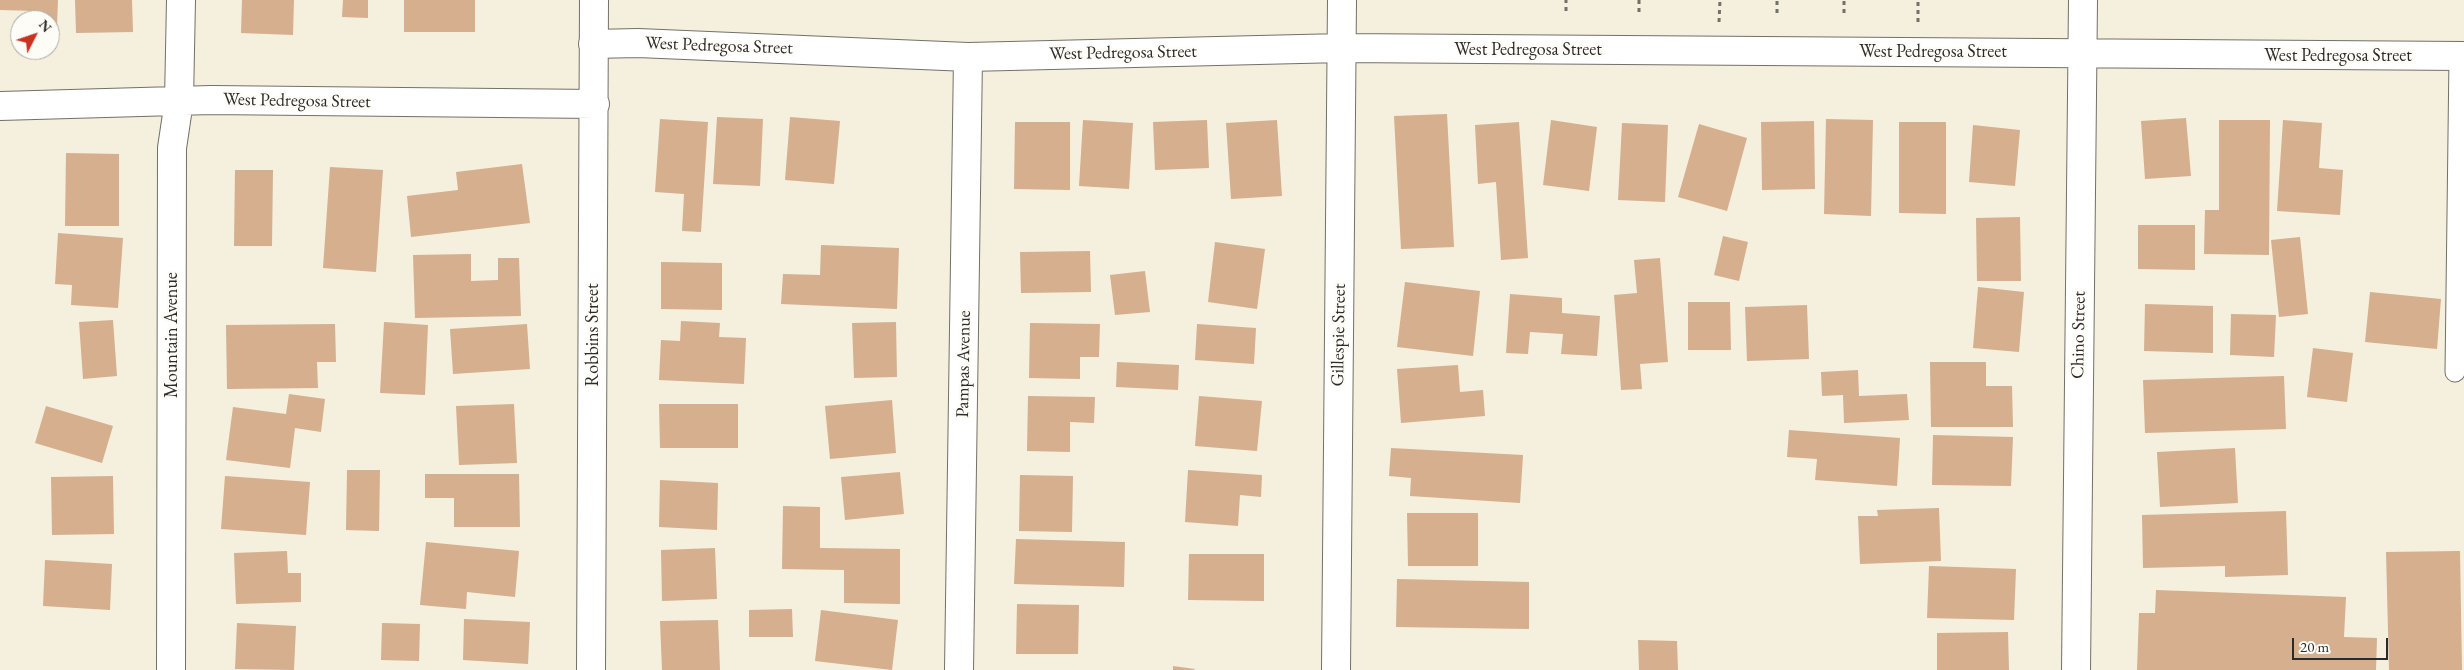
<!DOCTYPE html>
<style>
body{margin:0}
#map{position:relative;width:2464px;height:670px;overflow:hidden;background:#f5efdd;font-family:"EB Garamond",serif}
canvas{display:block}
.north{position:absolute;left:10px;top:10px;width:50px;height:50px;box-sizing:border-box;background:#fdfcf7;border:1px solid #a9a8a5;border-radius:50%;rotate:49deg;font-size:14px;font-weight:700;line-height:20px;text-align:center;color:#2b2b2b}
.north::after{content:'';display:block;margin:auto;width:18px;height:22px;background:#c8321e;clip-path:polygon(50% 0,100% 100%,50% 72%,0 100%)}
.scale{position:absolute;left:2292px;top:638px;width:96px;height:22px;box-sizing:border-box;border:2px solid #2b2b2b;border-top:0;padding-left:6px;font-size:15px;line-height:18px;white-space:nowrap;color:#2b2b2b;-webkit-text-stroke:4px #fdfcf7;paint-order:stroke}
</style>
<div id="map">
<canvas width="2464" height="670"></canvas>
<div class="north">N</div>
<div class="scale">20 m</div>
</div>
<script>
const g = document.querySelector('canvas').getContext('2d');
g.lineJoin = 'round';
function fillPath(path, color) { g.fillStyle = color; g.fill(path, 'evenodd'); }
function stroke(path, color, width, dash) { g.strokeStyle = color; g.lineWidth = width; g.lineCap = dash ? 'butt' : 'round'; g.setLineDash(dash || []); g.stroke(path); }
function write(font, color, halo, rows, align = 'center') {
  g.font = font + ' "EB Garamond",serif'; g.lineWidth = 5; g.setLineDash([]); g.textBaseline = 'middle'; g.strokeStyle = halo; g.fillStyle = color; for (const [text, x, y, turn = 0] of rows) {
    g.save(); g.translate(x, y); g.rotate((+turn || 0) * Math.PI / 180); g.textAlign = isNaN(turn) ? turn : align; if (halo) g.strokeText(text, 0, 0); g.fillText(text, 0, 0); g.restore();
  }
}
fillPath(new Path2D(`
 M 0,0 L 58,0 L 57,26 L 50,25 L 50,20 L 36,20 L 36,11 L 0,10 Z
 M 75,0 L 132,0 L 133,32 L 76,33 Z
 M 242,0 L 294,0 L 293,35 L 241,33 Z
 M 343,0 L 368,0 L 368,18 L 342,17 Z
 M 404,0 L 475,0 L 475,32 L 404,32 Z
 M 1447,114 L 1454,247 L 1401,249 L 1394,116 Z
 M 717,117 L 763,119 L 760,186 L 713,184 Z
 M 790,117 L 840,121 L 834,184 L 785,180 Z
 M 2186,118 L 2191,176 L 2145,179 L 2141,121 Z
 M 660,119 L 708,122 L 701,232 L 682,231 L 684,194 L 655,192 Z
 M 1826,119 L 1873,120 L 1871,216 L 1824,214 Z
 M 1083,120 L 1133,123 L 1129,189 L 1079,186 Z
 M 1207,120 L 1209,168 L 1155,170 L 1153,122 Z
 M 1277,120 L 1282,196 L 1231,199 L 1226,123 Z
 M 1551,120 L 1597,127 L 1589,191 L 1543,185 Z
 M 2219,120 L 2270,120 L 2269,255 L 2204,254 L 2205,210 L 2219,210 Z
 M 2283,120 L 2322,123 L 2319,168 L 2343,170 L 2340,215 L 2277,211 Z
 M 1814,121 L 1815,189 L 1762,190 L 1761,122 Z
 M 1015,122 L 1070,122 L 1070,190 L 1014,189 Z
 M 1519,122 L 1528,258 L 1501,260 L 1496,182 L 1478,184 L 1475,125 Z
 M 1899,122 L 1946,122 L 1946,214 L 1899,213 Z
 M 1622,123 L 1668,125 L 1665,202 L 1618,200 Z
 M 1699,124 L 1747,138 L 1727,211 L 1678,197 Z
 M 1973,125 L 2020,130 L 2015,186 L 1969,182 Z
 M 66,153 L 119,154 L 119,226 L 65,226 Z
 M 522,164 L 530,223 L 411,237 L 407,196 L 458,190 L 456,172 Z
 M 330,167 L 383,170 L 376,272 L 323,268 Z
 M 235,170 L 273,170 L 272,246 L 234,246 Z
 M 2020,217 L 2021,281 L 1977,281 L 1976,218 Z
 M 2138,225 L 2195,225 L 2195,270 L 2138,269 Z
 M 58,233 L 123,238 L 118,308 L 71,305 L 72,285 L 55,284 Z
 M 1723,236 L 1748,242 L 1739,281 L 1714,275 Z
 M 2300,237 L 2308,314 L 2279,317 L 2271,240 Z
 M 1215,242 L 1265,249 L 1257,309 L 1208,302 Z
 M 821,245 L 899,248 L 897,309 L 781,304 L 783,274 L 820,275 Z
 M 1090,251 L 1091,292 L 1021,293 L 1020,252 Z
 M 471,254 L 471,281 L 498,280 L 498,258 L 519,258 L 521,316 L 415,318 L 413,255 Z
 M 1660,258 L 1668,362 L 1640,364 L 1642,389 L 1621,390 L 1614,295 L 1637,293 L 1634,260 Z
 M 661,262 L 722,263 L 722,310 L 661,309 Z
 M 1145,271 L 1150,312 L 1115,315 L 1110,275 Z
 M 1405,282 L 1480,291 L 1473,356 L 1397,347 Z
 M 1978,287 L 2024,292 L 2019,352 L 1973,348 Z
 M 2370,292 L 2441,299 L 2437,349 L 2365,342 Z
 M 1510,294 L 1562,298 L 1562,313 L 1600,316 L 1597,356 L 1561,354 L 1563,334 L 1530,332 L 1528,354 L 1506,353 Z
 M 1688,302 L 1730,302 L 1731,350 L 1688,350 Z
 M 2145,304 L 2213,306 L 2213,353 L 2144,351 Z
 M 1807,305 L 1809,359 L 1747,361 L 1745,307 Z
 M 2231,314 L 2276,315 L 2274,357 L 2230,355 Z
 M 113,320 L 117,376 L 83,379 L 79,322 Z
 M 681,321 L 720,323 L 719,337 L 746,338 L 744,384 L 659,380 L 661,340 L 680,341 Z
 M 384,322 L 428,325 L 425,395 L 380,393 Z
 M 896,322 L 897,377 L 854,378 L 852,323 Z
 M 1030,323 L 1100,324 L 1099,357 L 1080,357 L 1080,379 L 1029,378 Z
 M 335,324 L 336,362 L 317,362 L 318,388 L 227,389 L 226,325 Z
 M 527,324 L 530,369 L 453,374 L 450,329 Z
 M 1197,324 L 1256,328 L 1254,364 L 1195,360 Z
 M 2313,348 L 2353,353 L 2347,402 L 2307,397 Z
 M 1117,362 L 1179,365 L 1178,390 L 1116,387 Z
 M 1930,362 L 1986,362 L 1986,386 L 2012,386 L 2013,427 L 1931,427 Z
 M 1458,365 L 1460,392 L 1483,390 L 1485,416 L 1401,423 L 1397,369 Z
 M 1858,370 L 1859,396 L 1907,394 L 1909,420 L 1844,423 L 1843,395 L 1822,396 L 1821,372 Z
 M 2284,376 L 2286,429 L 2145,433 L 2143,380 Z
 M 289,394 L 325,399 L 321,432 L 295,428 L 290,468 L 226,460 L 233,407 L 286,414 Z
 M 1028,396 L 1095,397 L 1094,423 L 1070,422 L 1070,452 L 1027,451 Z
 M 1199,396 L 1262,401 L 1257,451 L 1195,446 Z
 M 892,400 L 896,453 L 830,459 L 825,406 Z
 M 514,404 L 517,463 L 459,465 L 456,406 Z
 M 659,404 L 738,404 L 738,448 L 660,448 Z
 M 46,406 L 113,426 L 102,463 L 35,443 Z
 M 1789,430 L 1900,438 L 1897,486 L 1815,480 L 1817,459 L 1787,457 Z
 M 1933,435 L 2013,437 L 2011,486 L 1932,485 Z
 M 1391,448 L 1523,455 L 1520,503 L 1410,496 L 1411,478 L 1389,476 Z
 M 2235,448 L 2238,503 L 2160,507 L 2157,452 Z
 M 347,470 L 380,470 L 379,531 L 346,530 Z
 M 1188,470 L 1262,475 L 1261,497 L 1240,495 L 1238,526 L 1185,522 Z
 M 900,472 L 904,514 L 845,520 L 841,477 Z
 M 425,474 L 519,474 L 520,527 L 454,527 L 454,498 L 425,498 Z
 M 1020,475 L 1073,476 L 1072,532 L 1019,531 Z
 M 113,476 L 114,534 L 52,535 L 51,477 Z
 M 225,476 L 310,482 L 306,535 L 221,529 Z
 M 660,480 L 718,483 L 717,530 L 659,527 Z
 M 783,506 L 820,507 L 820,548 L 900,549 L 900,604 L 844,603 L 844,570 L 782,569 Z
 M 1939,508 L 1941,561 L 1860,564 L 1858,516 L 1878,516 L 1877,510 Z
 M 2286,511 L 2288,575 L 2225,577 L 2225,566 L 2143,568 L 2142,515 Z
 M 1407,513 L 1478,513 L 1478,566 L 1408,566 Z
 M 1016,539 L 1125,542 L 1124,587 L 1014,584 Z
 M 426,542 L 519,551 L 515,597 L 467,592 L 466,609 L 420,605 Z
 M 715,548 L 717,599 L 662,601 L 661,550 Z
 M 287,551 L 288,573 L 301,573 L 301,602 L 236,604 L 234,553 Z
 M 2460,551 L 2462,670 L 2389,670 L 2386,552 Z
 M 1189,554 L 1264,554 L 1264,601 L 1188,600 Z
 M 45,560 L 112,564 L 110,610 L 43,606 Z
 M 1929,566 L 2016,569 L 2014,620 L 1927,618 Z
 M 1397,579 L 1529,582 L 1529,629 L 1396,627 Z
 M 2156,590 L 2346,597 L 2344,637 L 2377,638 L 2376,670 L 2137,670 L 2139,613 L 2155,613 Z
 M 1017,604 L 1079,605 L 1078,654 L 1016,654 Z
 M 792,609 L 793,637 L 749,637 L 749,610 Z
 M 821,610 L 898,620 L 892,670 L 815,661 Z
 M 464,619 L 530,622 L 528,664 L 463,660 Z
 M 718,620 L 720,670 L 662,670 L 660,621 Z
 M 237,623 L 296,626 L 294,670 L 235,669 Z
 M 382,623 L 420,624 L 419,661 L 381,660 Z
 M 2008,632 L 2009,670 L 1937,670 L 1937,633 Z
 M 1638,640 L 1677,641 L 1678,670 L 1639,670 Z
 M 1173,666 L 1195,669 L 1194,670 L 1173,670 Z`), '#d5af8e');
const service = new Path2D(`
 M 2455,372 L 2459,56`);
const minor = new Path2D(`
 M 593,44 L 638,43 L 968,57 L 1342,48 L 2464,56
 M 0,106 L 211,100 L 595,104
 M 171,670 L 172,148 L 179,101 L 181,0
 M 591,670 L 594,0
 M 959,670 L 968,57
 M 1336,670 L 1342,0
 M 2076,670 L 2083,0`);
stroke(service, '#727069', 21);
stroke(minor, '#727069', 30);
stroke(new Path2D(`
 M 1639,0 L 1639,12
 M 1566,11 L 1566,0
 M 1777,13 L 1777,0
 M 1844,13 L 1844,0
 M 1719,22 L 1720,0
 M 1918,22 L 1918,0`), '#727069', 3, [4, 4]);
stroke(service, '#fff', 19);
stroke(minor, '#fff', 28);
write('18px', '#2b2b2b', '#fdfcf7', [
 ["West Pedregosa Street",719,46,2],
 ["West Pedregosa Street",1528,50],
 ["West Pedregosa Street",1933,52],
 ["West Pedregosa Street",1123,53,-1],
 ["West Pedregosa Street",2338,56],
 ["West Pedregosa Street",297,101,1],
 ["Mountain Avenue",172,335,-90],
 ["Robbins Street",593,335,-90],
 ["Gillespie Street",1339,335,-89],
 ["Chino Street",2079,335,-89],
 ["Pampas Avenue",964,364,-89]
]);
</script>
